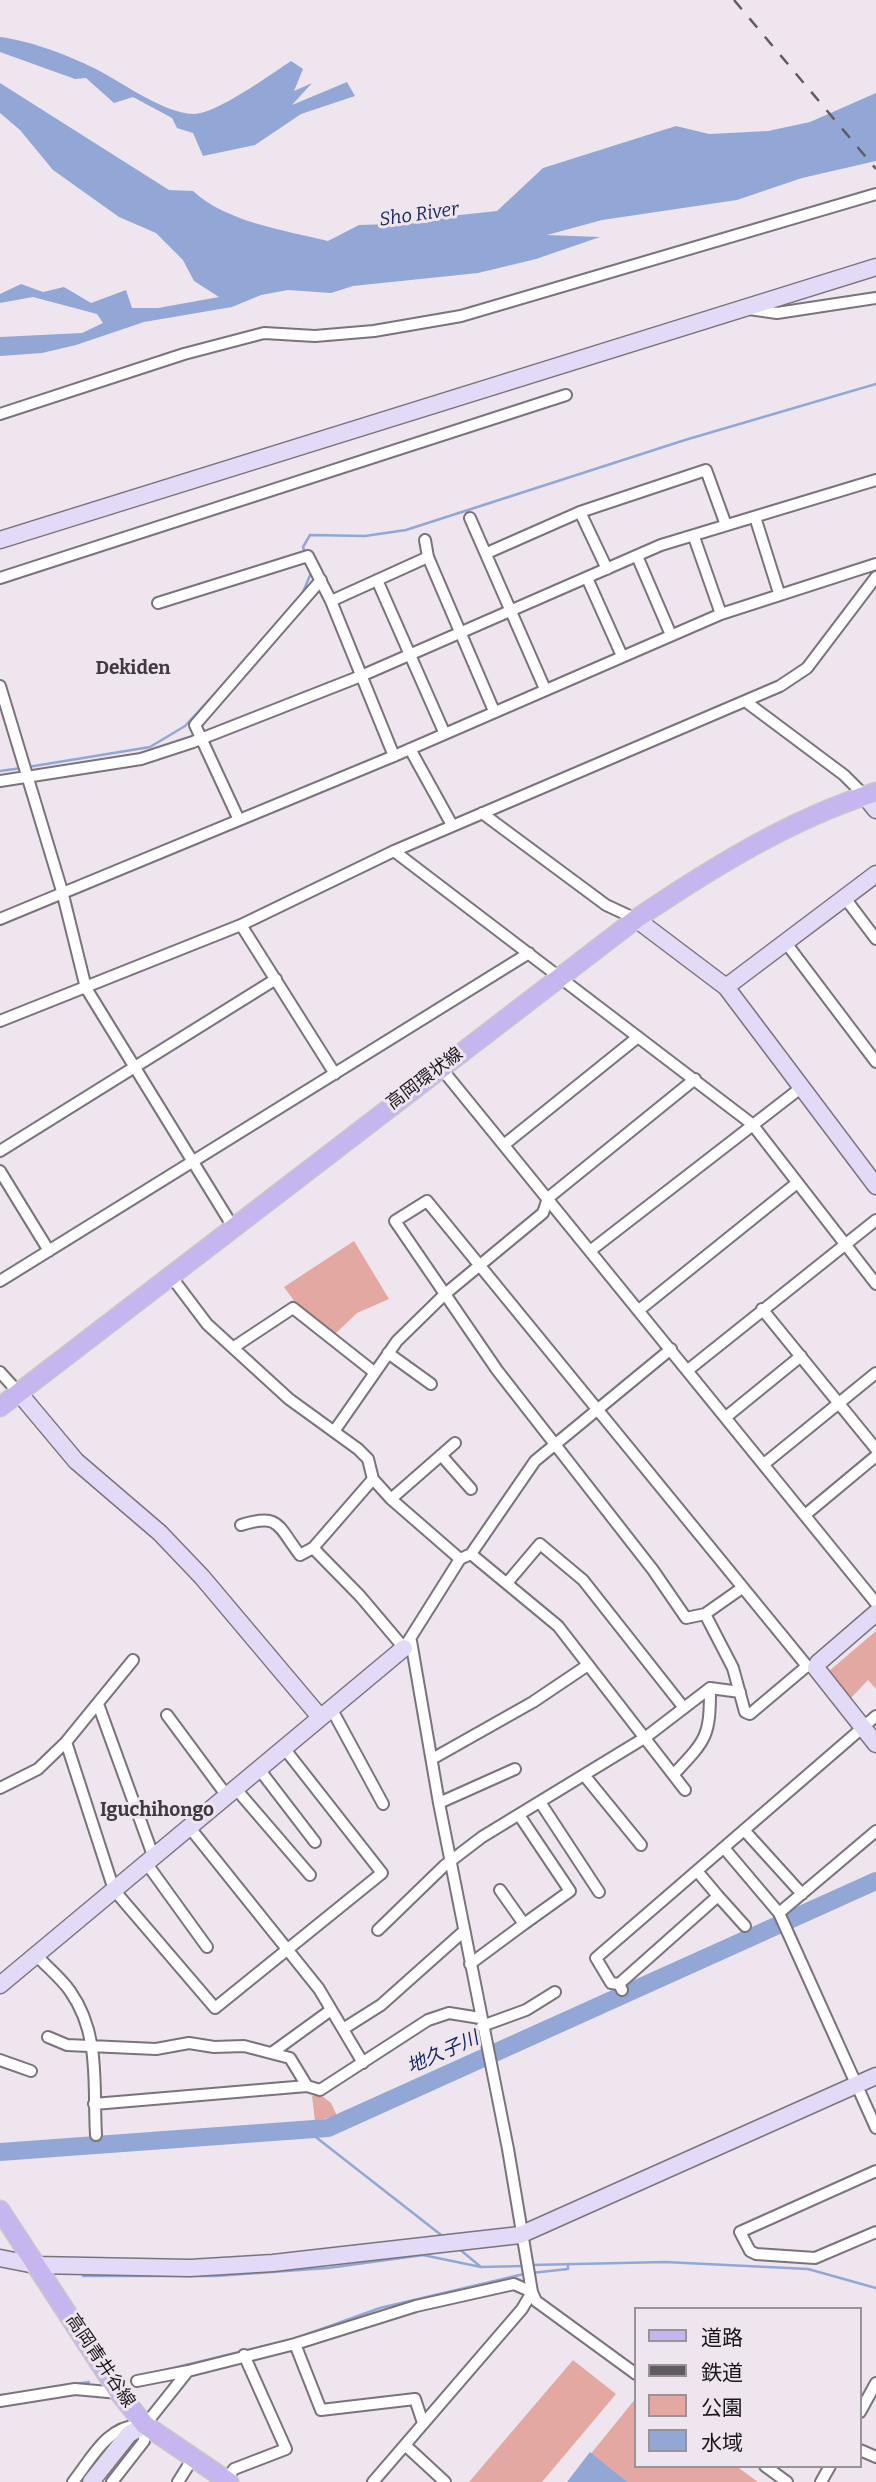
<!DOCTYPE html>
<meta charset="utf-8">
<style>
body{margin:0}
#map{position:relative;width:876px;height:2482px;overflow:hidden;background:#eee5ee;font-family:Bitter,"Noto Sans JP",serif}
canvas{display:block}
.legend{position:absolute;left:634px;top:2307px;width:228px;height:161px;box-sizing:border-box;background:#eee5ee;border:2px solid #999399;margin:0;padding:9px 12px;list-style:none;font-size:21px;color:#1a171a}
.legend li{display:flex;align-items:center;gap:14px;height:35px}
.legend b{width:35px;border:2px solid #999399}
</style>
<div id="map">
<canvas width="876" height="2482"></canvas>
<ul class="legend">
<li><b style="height:9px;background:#c6b5ef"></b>道路</li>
<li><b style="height:9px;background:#605b60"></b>鉄道</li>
<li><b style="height:19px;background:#e4a8a3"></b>公園</li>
<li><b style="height:19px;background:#92a7d6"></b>水域</li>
</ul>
</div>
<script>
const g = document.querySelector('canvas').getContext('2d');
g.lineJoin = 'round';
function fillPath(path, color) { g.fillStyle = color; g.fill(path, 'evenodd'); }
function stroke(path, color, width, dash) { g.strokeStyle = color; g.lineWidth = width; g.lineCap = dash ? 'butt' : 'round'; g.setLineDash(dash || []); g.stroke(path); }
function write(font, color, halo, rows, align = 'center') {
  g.font = font + ' Bitter,"Noto Sans JP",serif'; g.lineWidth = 6; g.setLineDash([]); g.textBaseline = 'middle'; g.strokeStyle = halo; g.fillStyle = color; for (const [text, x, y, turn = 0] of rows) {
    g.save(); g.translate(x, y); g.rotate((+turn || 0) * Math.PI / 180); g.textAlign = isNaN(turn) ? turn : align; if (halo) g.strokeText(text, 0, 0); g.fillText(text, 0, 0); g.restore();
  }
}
fillPath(new Path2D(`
 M 354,1241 L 389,1299 L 357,1313 L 334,1335 L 295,1302 L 284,1287 Z
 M 876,1631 L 876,1689 L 868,1680 L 851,1698 L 829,1671 Z
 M 321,2095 L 331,2103 L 337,2116 L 315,2121 L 312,2096 Z
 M 573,2360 L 616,2394 L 542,2482 L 469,2482 Z
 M 636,2398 L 636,2466 L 736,2466 L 758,2482 L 568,2482 Z`), '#e4a8a3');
fillPath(new Path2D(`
 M 0,37 C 31,41 68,55 96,69 C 122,82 163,113 193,114 C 215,115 271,74 291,61 L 303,69 L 294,91 L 312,83 L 292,105 L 347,82 L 355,96 L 301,114 L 255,145 L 203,156 L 193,133 L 177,128 L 172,118 L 133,97 L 114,103 L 86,78 L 75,79 L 0,52 Z
 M 0,83 L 169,190 L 193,191 C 226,222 284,230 328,241 L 359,225 L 426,223 L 450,216 L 497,211 L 543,168 L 676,126 L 709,134 L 768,131 L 810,122 L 876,93 L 876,161 L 802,178 L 737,200 L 602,220 L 547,235 L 600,237 L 536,259 L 478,273 L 353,286 L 331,293 L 288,290 L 261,295 L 232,307 L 144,322 L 76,345 L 42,353 L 0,356 L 0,337 L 82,333 L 103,323 L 97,314 L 33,297 L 0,303 L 0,294 L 21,284 L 43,292 L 64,287 L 91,303 L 126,290 L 132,308 L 158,308 L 219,297 L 194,281 L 183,260 L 156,233 L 119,217 L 53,170 L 20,130 L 0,113 Z
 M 590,2452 L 627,2482 L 567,2482 Z`), '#92a7d6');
stroke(new Path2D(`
 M 305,553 L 303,547 L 310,535 L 365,536 L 406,530 L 685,440 L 876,384
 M 303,592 L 311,573
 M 28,767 L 150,747 L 185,726 L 230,677
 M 0,771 L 22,768
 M 308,2131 L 445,2238
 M 458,2248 L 481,2267 L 525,2266
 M 532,2265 L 665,2262 L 808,2269 L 876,2288
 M 531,2273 L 568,2269 L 568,2264
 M 83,2276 L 216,2276 L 328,2268 L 423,2255 L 481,2267
 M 305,2335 L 380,2308 L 524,2274
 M 152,2373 L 265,2346
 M 75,2384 L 89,2382
 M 0,2395 L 20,2393`), '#92a7d6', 2.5);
stroke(new Path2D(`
 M 0,2152 L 328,2128 L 876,1881`), '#92a7d6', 18);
const street = new Path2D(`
 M 749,309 L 777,313 L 876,298
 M 0,414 L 184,354 L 264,333 L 315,336 L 374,331 L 461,316 L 876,194
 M 580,512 L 607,569
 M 755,517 L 779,593
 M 470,518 L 545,689
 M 694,537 L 721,614
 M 425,540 L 428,557 L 494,711
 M 487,553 L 580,512 L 706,470 L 726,525
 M 637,556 L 671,635
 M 0,578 L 566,395
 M 587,578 L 622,656
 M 377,580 L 444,732
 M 158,603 L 308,556 L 331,601
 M 0,686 L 62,891 L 86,988 L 233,1227
 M 745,701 L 844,775 L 864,795
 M 410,749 L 452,825
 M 394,756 L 331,601 L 428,557
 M 0,781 L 141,759 L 193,742 L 361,676 L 661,545 L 876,480
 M 482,813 L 606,905 L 636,919
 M 239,820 L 195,725 L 321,580
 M 394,851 L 752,1124 L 876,1284
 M 845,898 L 876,939
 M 0,919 L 394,756 L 721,614 L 876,564
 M 241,925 L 335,1074
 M 786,943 L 876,1062
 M 0,1021 L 241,925 L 394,851 L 780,686 L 807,668 L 876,577
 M 441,1068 L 876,1603
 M 505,1144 L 638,1037
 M 0,1151 L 276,979
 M 0,1171 L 49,1251
 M 590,1251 L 802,1087
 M 170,1275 L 207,1324 L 289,1399 L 358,1449 L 368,1459 L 373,1479 L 391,1499 L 460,1559
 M 0,1281 L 529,953
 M 762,1309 L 876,1449
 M 639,1310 L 797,1183
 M 234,1347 L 293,1308 L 374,1372
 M 388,1353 L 431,1384
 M 688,1370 L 876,1220
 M 0,1372 L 19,1393
 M 726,1417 L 801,1356
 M 335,1430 L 397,1341 L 445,1294 L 543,1213 L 548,1198 L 695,1079
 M 441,1455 L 471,1489
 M 764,1464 L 876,1373
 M 391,1499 L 455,1443
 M 805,1515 L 876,1456
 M 241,1525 C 280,1513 277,1525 300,1555 L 313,1548 L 373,1479
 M 313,1548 L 360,1596 L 404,1648 L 460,1559 L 471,1554 L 535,1461 L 671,1349
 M 471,1554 L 558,1626 L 685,1790
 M 507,1583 L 540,1544 L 583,1580 L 684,1708
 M 742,1588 L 705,1614 L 686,1618 L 653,1570 L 497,1370 L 395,1221 L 427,1201 L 807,1666 L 816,1668
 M 705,1614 L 733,1668 L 745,1712 L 750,1714 L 807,1666
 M 411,1641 L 439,1803 L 508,2149 L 532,2292 L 536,2301 L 636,2374
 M 98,1704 L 154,1858
 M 331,1708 L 383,1804
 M 167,1715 L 227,1796
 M 66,1742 L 114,1890 L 215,2008 L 382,1873 L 284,1748
 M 432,1759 L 533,1702 L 588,1665
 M 259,1769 L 315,1842
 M 675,1773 C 707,1739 710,1736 710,1688
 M 584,1775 L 641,1845
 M 0,1788 L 38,1769 L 66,1742 L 133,1660
 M 236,1789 L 310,1875
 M 540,1802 L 599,1892
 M 439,1803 L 515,1769
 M 190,1828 L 319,1989 L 363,2063
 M 744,1830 L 802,1894
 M 876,1831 L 779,1913 L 876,2128
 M 724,1848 L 779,1913
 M 147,1864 L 207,1947
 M 500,1890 L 524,1924 L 570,1891 L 519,1815
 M 718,1896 L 745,1926
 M 378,1930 L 444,1866 L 482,1837 L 646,1737 L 710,1688 L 740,1692
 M 36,1955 C 47,1967 61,1978 70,1991 C 101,2035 93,2085 96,2135
 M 470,1964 L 524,1924
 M 619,1984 L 718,1896 L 697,1871
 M 622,1990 L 619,1984 L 611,1983 L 596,1958 L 876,1716
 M 482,2026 L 526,2010 L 555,1992
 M 343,2029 L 381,2005 L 464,1931
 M 48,2037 L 67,2045 L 156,2049 L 189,2043 L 214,2047 L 244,2046 L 290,2058 L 307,2086 L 320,2090 L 428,2020 L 449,2013 L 480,2018
 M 273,2052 L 331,2010
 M 0,2060 L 31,2071
 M 94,2104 L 307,2086
 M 876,2171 L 740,2232 L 750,2251 L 756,2254 L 815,2258 L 876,2232
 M 295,2344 L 321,2410 L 415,2399 L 423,2423
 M 137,2381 L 188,2371
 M 0,2401 L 75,2389 L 119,2393
 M 860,2412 L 876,2383
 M 405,2445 L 445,2482
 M 860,2450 L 876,2457
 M 765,2466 L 787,2482
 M 226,2480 L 234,2469 L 286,2449 L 244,2355
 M 73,2482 C 92,2458 106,2427 139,2425
 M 112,2482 L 144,2441 L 145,2425 L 188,2371 L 295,2344 L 416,2306 L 514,2284 L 532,2292
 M 178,2482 L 188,2466
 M 373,2482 L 522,2309 L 532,2292
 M 821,2482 L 830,2466`);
const secondary = new Path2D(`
 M 0,540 L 876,267
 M 864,795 L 876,810
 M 636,919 L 726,987 L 876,1186
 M 726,987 L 876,874
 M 19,1393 L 76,1461 L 160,1533 L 202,1577 L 320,1717
 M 876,1613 L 818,1663 L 816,1668 L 876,1744
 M 0,1985 L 404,1648
 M 0,2258 L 35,2265 L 190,2268 L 273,2263 L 520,2235 L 876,2076
 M 91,2482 L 129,2434 L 145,2425`);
const primary = new Path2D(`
 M 0,1407 L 636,919 C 710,869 790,819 876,792
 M 0,2210 L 119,2393 L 145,2425 L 229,2482`);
stroke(street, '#7b737c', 14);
stroke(secondary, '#7b737c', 19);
stroke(primary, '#c8c7c8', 21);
stroke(street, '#fff', 10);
stroke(secondary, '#e2daf7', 16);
stroke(primary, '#c6b5ef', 18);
stroke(new Path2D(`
 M 734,0 L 876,169`), '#605b60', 2.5, [12, 12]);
write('18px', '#1a171a', '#eee5ee', [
 ["高岡環状線",425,1079,-37],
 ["高岡青井谷線",100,2361,56]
]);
write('italic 19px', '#14275e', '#eee5ee', [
 ["Sho River",419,215,-8],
 ["地久子川",443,2053,-24]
]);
write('bold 19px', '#403941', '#eee5ee', [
 ["Dekiden",133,669],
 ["Iguchihongo",157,1811]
]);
</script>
